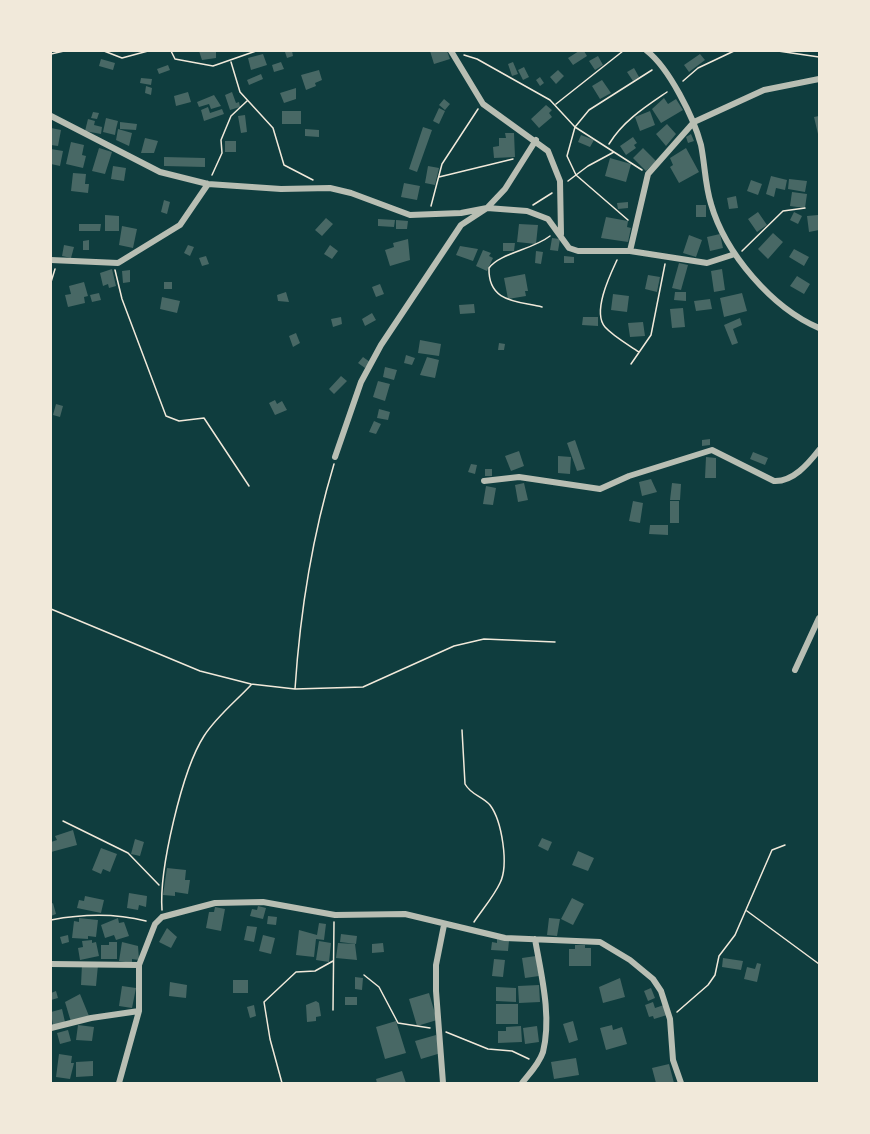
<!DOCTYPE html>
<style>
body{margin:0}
#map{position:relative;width:870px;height:1134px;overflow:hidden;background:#0f3d3e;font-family:Cabin,sans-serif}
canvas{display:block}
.frame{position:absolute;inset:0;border:52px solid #f1e9da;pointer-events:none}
</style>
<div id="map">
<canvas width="870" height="1134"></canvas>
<div class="frame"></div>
</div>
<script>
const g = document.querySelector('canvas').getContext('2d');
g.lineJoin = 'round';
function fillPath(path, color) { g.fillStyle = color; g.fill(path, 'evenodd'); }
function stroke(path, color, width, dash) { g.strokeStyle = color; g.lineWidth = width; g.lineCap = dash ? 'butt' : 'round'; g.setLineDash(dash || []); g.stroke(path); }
fillPath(new Path2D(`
 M 199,51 L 216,51 L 216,58 L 202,60 Z
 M 292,51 L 293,56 L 287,58 L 285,52 Z
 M 430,51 L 447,51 L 450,59 L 434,64 Z
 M 579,51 L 584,51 L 587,56 L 573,65 L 568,58 Z
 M 263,54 L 267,65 L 251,70 L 248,58 Z
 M 700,54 L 705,60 L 689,72 L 684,65 Z
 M 598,56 L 603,65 L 595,70 L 589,61 Z
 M 101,59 L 115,63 L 113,70 L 99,66 Z
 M 281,62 L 284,69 L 274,72 L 272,65 Z
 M 513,62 L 518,74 L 512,76 L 508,64 Z
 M 168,65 L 170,70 L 159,74 L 157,69 Z
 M 524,67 L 529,77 L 523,80 L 518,70 Z
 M 634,68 L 639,77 L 633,81 L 627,72 Z
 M 319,70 L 322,80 L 315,83 L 316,86 L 306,90 L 301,75 Z
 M 558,70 L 564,76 L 556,84 L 550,77 Z
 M 261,74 L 263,79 L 249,85 L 247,80 Z
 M 540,77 L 544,83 L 540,86 L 536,80 Z
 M 141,78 L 152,79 L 151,85 L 140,83 Z
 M 602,80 L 611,93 L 600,99 L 592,86 Z
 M 146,86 L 152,88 L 151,95 L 145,93 Z
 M 296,88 L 296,99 L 284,103 L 280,93 Z
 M 188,92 L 191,102 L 176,106 L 174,96 Z
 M 232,92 L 236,103 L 239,102 L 240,107 L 230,110 L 225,95 Z
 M 214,95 L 221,106 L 211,109 L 209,104 L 199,107 L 197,102 Z
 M 664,98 L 668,104 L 676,99 L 683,110 L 661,123 L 652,109 Z
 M 444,99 L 450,104 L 445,110 L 439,105 Z
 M 546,105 L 552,110 L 549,113 L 552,117 L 539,128 L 531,119 Z
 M 208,107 L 210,113 L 222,109 L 224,114 L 204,121 L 201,110 Z
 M 439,108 L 445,111 L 439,124 L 433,121 Z
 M 282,111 L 301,111 L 301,124 L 282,124 Z
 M 650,111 L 655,125 L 640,131 L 635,117 Z
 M 93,112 L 99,113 L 97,119 L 91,118 Z
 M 245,115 L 247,132 L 241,133 L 238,116 Z
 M 819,116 L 819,134 L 818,134 L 814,117 Z
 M 106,118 L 118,121 L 116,129 L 113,128 L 116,129 L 115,135 L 103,132 Z
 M 88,119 L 95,121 L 94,125 L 102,127 L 101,134 L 85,131 Z
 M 120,122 L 137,124 L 136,130 L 120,129 Z
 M 667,124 L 676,134 L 666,146 L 656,134 Z
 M 423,127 L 432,130 L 417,172 L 409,169 Z
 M 51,128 L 61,130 L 58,146 L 51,145 Z
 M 118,129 L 132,133 L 129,146 L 116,140 Z
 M 305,129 L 319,130 L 319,137 L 305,136 Z
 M 505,133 L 514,133 L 515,157 L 494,158 L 493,147 L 499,146 L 499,138 L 506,138 Z
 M 691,134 L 694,141 L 688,143 L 686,137 Z
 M 581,135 L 594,140 L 590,147 L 578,142 Z
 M 633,137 L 637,143 L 634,145 L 636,148 L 626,155 L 620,146 Z
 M 145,138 L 158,141 L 154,153 L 141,153 Z
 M 225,141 L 236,141 L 236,152 L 225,152 Z
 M 71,142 L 84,145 L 82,155 L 86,156 L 83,168 L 66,164 Z
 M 99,148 L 112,152 L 105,174 L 92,171 Z
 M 643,148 L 656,161 L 646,171 L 633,158 Z
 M 686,148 L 699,172 L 679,183 L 670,167 L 673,165 L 670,158 Z
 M 51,149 L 63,151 L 60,166 L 51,164 Z
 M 164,157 L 205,158 L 205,167 L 164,166 Z
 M 610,158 L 631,164 L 626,182 L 605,176 Z
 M 113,166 L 126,168 L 124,181 L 111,179 Z
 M 428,166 L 439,168 L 435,185 L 425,183 Z
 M 73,173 L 86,174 L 85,184 L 89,184 L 88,193 L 71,191 Z
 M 771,176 L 787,180 L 785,190 L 776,188 L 774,197 L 766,194 Z
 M 789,179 L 807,181 L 805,192 L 788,189 Z
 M 751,180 L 762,184 L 758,195 L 747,191 Z
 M 404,183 L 420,186 L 417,200 L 401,197 Z
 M 792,192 L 807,194 L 805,208 L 790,206 Z
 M 736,196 L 738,208 L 729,209 L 727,198 Z
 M 164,200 L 170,202 L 167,214 L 161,212 Z
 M 628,202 L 628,208 L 618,209 L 617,203 Z
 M 696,205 L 706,205 L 706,217 L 696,217 Z
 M 758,212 L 767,225 L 757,232 L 748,219 Z
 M 794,212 L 802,216 L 798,224 L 790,220 Z
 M 105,215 L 119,216 L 119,231 L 105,231 Z
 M 818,215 L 819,230 L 809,232 L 807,216 Z
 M 606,217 L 628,221 L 627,227 L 631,228 L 628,242 L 601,238 Z
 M 326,218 L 333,224 L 322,236 L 315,230 Z
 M 378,219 L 395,220 L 394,227 L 378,226 Z
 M 396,220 L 408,221 L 407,229 L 396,229 Z
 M 79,224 L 101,224 L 100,231 L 79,231 Z
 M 519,224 L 538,225 L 536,244 L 517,242 Z
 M 122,226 L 137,229 L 133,248 L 119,245 Z
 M 773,233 L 783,242 L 768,259 L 758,249 Z
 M 720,234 L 723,248 L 710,251 L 707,237 Z
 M 689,235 L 702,240 L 696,257 L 683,253 Z
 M 552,238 L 560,239 L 558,251 L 550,250 Z
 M 408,239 L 410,260 L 390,266 L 385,250 L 394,247 L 393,243 Z
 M 89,240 L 89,250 L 83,250 L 83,241 Z
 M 503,243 L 515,243 L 514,251 L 503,251 Z
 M 64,245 L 74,247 L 71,258 L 62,256 Z
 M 188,245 L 194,247 L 190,256 L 184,253 Z
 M 330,245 L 338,251 L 332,259 L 324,254 Z
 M 460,246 L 478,249 L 473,261 L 456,255 Z
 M 794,249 L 809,257 L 804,266 L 789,257 Z
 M 483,250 L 491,253 L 489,256 L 493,258 L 487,271 L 476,266 Z
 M 536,251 L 543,252 L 541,264 L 535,263 Z
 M 206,256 L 209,264 L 202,266 L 199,258 Z
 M 564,256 L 574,257 L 574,263 L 564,263 Z
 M 679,263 L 688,265 L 681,290 L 672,288 Z
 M 112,269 L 116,286 L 109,288 L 108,284 L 103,286 L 100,273 Z
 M 722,269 L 725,290 L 714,292 L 711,271 Z
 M 130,270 L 130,282 L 123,283 L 122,271 Z
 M 525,274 L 528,291 L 525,291 L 526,296 L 508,299 L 504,278 Z
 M 648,275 L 660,277 L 657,292 L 645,289 Z
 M 797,276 L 810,284 L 804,294 L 790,286 Z
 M 84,282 L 88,296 L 84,297 L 85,303 L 68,307 L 65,295 L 71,294 L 69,286 Z
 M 164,282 L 172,282 L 172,289 L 164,289 Z
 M 380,284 L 384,294 L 376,297 L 372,287 Z
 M 286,292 L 289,302 L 278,301 L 277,295 Z
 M 675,292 L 686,292 L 686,301 L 674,300 Z
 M 99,293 L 101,300 L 92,302 L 90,295 Z
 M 742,293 L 747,311 L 724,317 L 720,298 Z
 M 613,294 L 629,296 L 627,312 L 611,310 Z
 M 162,297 L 180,301 L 177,313 L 160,309 Z
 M 710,299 L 712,309 L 696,311 L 694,301 Z
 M 474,304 L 475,313 L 460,314 L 459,305 Z
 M 683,308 L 685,327 L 672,328 L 670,309 Z
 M 372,313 L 376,320 L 365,326 L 362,319 Z
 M 341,317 L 342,324 L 333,327 L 331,319 Z
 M 583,317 L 598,317 L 598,326 L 582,325 Z
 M 740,318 L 742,325 L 733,329 L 738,343 L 732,345 L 724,325 Z
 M 643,322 L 645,336 L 630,337 L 628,323 Z
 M 296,333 L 300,343 L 293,347 L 289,336 Z
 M 420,340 L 441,344 L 439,356 L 418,353 Z
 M 499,343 L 505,344 L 504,350 L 498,350 Z
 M 406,355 L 415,358 L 412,365 L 404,363 Z
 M 363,357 L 370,362 L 365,368 L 358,363 Z
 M 427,357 L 439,360 L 435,378 L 420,375 Z
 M 385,367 L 397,370 L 394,380 L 383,377 Z
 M 341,376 L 347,381 L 334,394 L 329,389 Z
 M 378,381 L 390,384 L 385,401 L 373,397 Z
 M 275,400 L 277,404 L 282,401 L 287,410 L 275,415 L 269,403 Z
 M 56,404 L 63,406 L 60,417 L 53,415 Z
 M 379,409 L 390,412 L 388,420 L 377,418 Z
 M 374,421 L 381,424 L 376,434 L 369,432 Z
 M 710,439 L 710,445 L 702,446 L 702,440 Z
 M 575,440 L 585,469 L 577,471 L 567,443 Z
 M 519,451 L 524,466 L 511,471 L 505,456 Z
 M 753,452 L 768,458 L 765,465 L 750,459 Z
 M 558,456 L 571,457 L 570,474 L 558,473 Z
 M 706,457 L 716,458 L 716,478 L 705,478 Z
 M 471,464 L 477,465 L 475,474 L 468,472 Z
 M 485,469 L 492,469 L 492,476 L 485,476 Z
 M 651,479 L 657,492 L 642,496 L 639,482 Z
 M 524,483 L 528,500 L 518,502 L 515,485 Z
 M 672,483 L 681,484 L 680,500 L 670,500 Z
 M 486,486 L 496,488 L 493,505 L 483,504 Z
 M 633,501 L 643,503 L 640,523 L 629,521 Z
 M 670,501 L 679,501 L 679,523 L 670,523 Z
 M 650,525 L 668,525 L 668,535 L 649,534 Z
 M 73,830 L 77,845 L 51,852 L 51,842 L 57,840 L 55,836 Z
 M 542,838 L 552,842 L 548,851 L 538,846 Z
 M 135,839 L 144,842 L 140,856 L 131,854 Z
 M 101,848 L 117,854 L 110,872 L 103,869 L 101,874 L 92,870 Z
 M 578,851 L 594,858 L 588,871 L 572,865 Z
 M 167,868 L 186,870 L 185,880 L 190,880 L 188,894 L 175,892 L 175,896 L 163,895 Z
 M 129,893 L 147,896 L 146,907 L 139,905 L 138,910 L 127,908 Z
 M 85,896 L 104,900 L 101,913 L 77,908 L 79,900 L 84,901 Z
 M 572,898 L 584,904 L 573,925 L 561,919 Z
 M 53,903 L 56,914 L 51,916 L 51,904 Z
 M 258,906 L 266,908 L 263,919 L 250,916 L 252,909 L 257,910 Z
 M 215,907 L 225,909 L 221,931 L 206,928 L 209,912 L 214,912 Z
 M 268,916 L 277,917 L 276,925 L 267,924 Z
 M 79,918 L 98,920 L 96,937 L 88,936 L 88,939 L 72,938 L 74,921 L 79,922 Z
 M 118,918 L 119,923 L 124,922 L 129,936 L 116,940 L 114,935 L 105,938 L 101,925 Z
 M 549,918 L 560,919 L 557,936 L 547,935 Z
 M 319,923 L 326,924 L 324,940 L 316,939 L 314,957 L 296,955 L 299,930 L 317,935 Z
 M 247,926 L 257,927 L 254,942 L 244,940 Z
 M 167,928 L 177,937 L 171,948 L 159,942 Z
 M 341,934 L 357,936 L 356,944 L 340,942 Z
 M 68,935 L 69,942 L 62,944 L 60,937 Z
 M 263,935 L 275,938 L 271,954 L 259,951 Z
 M 497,939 L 509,941 L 508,951 L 491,950 L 492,942 L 497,943 Z
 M 92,940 L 92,943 L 96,942 L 99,956 L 80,960 L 78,948 L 83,947 L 82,941 Z
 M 319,941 L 331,943 L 329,962 L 316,960 Z
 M 109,942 L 117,942 L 117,959 L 101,959 L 101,945 L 109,945 Z
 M 122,942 L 138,946 L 139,960 L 132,959 L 132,963 L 119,961 Z
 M 338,943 L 355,944 L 357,960 L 336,958 Z
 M 383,943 L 384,952 L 372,953 L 372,944 Z
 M 575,945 L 585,945 L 585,948 L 591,948 L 591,966 L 569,966 L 569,949 L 575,949 Z
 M 536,956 L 539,976 L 525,978 L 522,958 Z
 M 723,958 L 743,961 L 741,970 L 722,967 Z
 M 494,959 L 505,960 L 503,977 L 492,976 Z
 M 757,963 L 761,964 L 757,982 L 744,979 L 747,967 L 755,969 Z
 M 82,964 L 98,965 L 96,986 L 81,985 Z
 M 355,977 L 363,978 L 362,990 L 355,989 Z
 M 620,978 L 625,997 L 603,1003 L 599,987 Z
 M 233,980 L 248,980 L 248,993 L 233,993 Z
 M 170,982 L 187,985 L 186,998 L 169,996 Z
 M 539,985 L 540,1002 L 519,1003 L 518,986 Z
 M 122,986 L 136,988 L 132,1008 L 119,1006 Z
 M 496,987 L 516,988 L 516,1002 L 496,1001 Z
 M 651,988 L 655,998 L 648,1001 L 644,991 Z
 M 56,991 L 58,998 L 51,1000 L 51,993 Z
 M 429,993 L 437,1020 L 417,1026 L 409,999 Z
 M 80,994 L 89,1016 L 71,1022 L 65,1002 Z
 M 345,997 L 357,997 L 357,1005 L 345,1005 Z
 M 316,1001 L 319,1003 L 321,1016 L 316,1017 L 316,1021 L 307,1022 L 306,1005 Z
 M 653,1002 L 655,1008 L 664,1005 L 667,1015 L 654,1019 L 653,1016 L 649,1017 L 645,1005 Z
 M 496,1004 L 518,1004 L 518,1024 L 496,1024 Z
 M 254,1005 L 256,1016 L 250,1018 L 247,1007 Z
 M 62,1009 L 65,1022 L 53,1026 L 51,1012 Z
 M 396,1021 L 406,1053 L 385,1059 L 376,1027 Z
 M 573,1021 L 578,1040 L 569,1043 L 563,1024 Z
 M 78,1025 L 94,1027 L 92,1041 L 76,1040 Z
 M 612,1025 L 613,1030 L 622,1027 L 627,1044 L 606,1050 L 600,1028 Z
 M 521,1026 L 522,1042 L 498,1043 L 498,1031 L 506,1031 L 506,1027 Z
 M 537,1026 L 539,1042 L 525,1044 L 523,1028 Z
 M 68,1030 L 71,1041 L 60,1044 L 57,1033 Z
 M 436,1035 L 441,1053 L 421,1059 L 415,1041 Z
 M 59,1054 L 72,1056 L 71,1063 L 74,1063 L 70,1079 L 56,1077 Z
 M 576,1058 L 579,1075 L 554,1079 L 551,1062 Z
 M 93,1061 L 93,1076 L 76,1077 L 76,1062 Z
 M 669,1064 L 674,1083 L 656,1083 L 652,1068 Z
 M 402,1071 L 406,1083 L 377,1083 L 376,1079 Z`), '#486865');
stroke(new Path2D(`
 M 104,51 L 122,58 L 148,51
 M 171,51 L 175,59 L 213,66 L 256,51
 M 778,51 L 819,57
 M 51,54 L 64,51
 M 464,55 L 477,59 L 550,100 L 575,127 L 642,170
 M 231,62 L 240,92 L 273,128 L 284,165 L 313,180
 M 683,81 L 698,68 L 734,51
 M 556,104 L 623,51
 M 609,144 C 623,121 645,107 667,92
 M 212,175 L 222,153 L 221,140 L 231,116 L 247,101
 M 439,177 L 513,159
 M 568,181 L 588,166 L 614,152
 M 533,205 L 552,193
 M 431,206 L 442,164 L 478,109
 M 628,220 L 576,175 L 567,156 L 575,127 L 589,110 L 652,70
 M 742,251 L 783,211 L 805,208
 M 617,260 C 610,275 592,312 605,327 C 614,337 629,345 639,352
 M 115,270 L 122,299 L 166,416 L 179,421 L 204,418 L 249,486
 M 51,282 L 55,269
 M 542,307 C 518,301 488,303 489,268 C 500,253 532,250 550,236
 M 631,364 L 651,335 L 665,264
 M 51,373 L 51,406
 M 51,609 L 200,671 L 251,684 L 295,689 L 363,687 L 454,646 L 484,639 L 555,642
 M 295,689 C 300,613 312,537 334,464
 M 462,730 L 465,784 C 471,795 482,796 490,805 C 502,821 509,865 500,883 C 494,896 482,910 474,922
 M 63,821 L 128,853 L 159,885
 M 162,910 C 159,870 182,770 204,736 C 216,717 236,701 251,685
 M 747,911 L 819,964
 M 51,920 C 83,914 114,913 146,921
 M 364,975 L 379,987 L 398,1023 L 430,1028
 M 333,1010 L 334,922
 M 677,1012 L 708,985 L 715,975 L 719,956 L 735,935 L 772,850 L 785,845
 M 446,1032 L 488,1049 L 512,1051 L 529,1059
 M 282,1083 L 270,1039 L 264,1002 L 296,972 L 315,971 L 333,961`), '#f1e9da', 1.5);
stroke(new Path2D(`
 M 451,51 L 483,104 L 548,151 L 560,181 L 561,234
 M 647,51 C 669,68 694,118 701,145 C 705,165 705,185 711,204 C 725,253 772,308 819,328
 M 51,116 L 160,172 L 208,184 L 281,189 L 330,188 L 351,193 L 410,215 L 461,213 L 487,208 L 527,211 L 548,219 L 569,248 L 578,251 L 630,251 L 707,263 L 735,254
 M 630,251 L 648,174 L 694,122 L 764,90 L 819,79
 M 51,260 L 118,263 L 180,225 L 208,184
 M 335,457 L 361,382 L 381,345 L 461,225 L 487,208 L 505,189 L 536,140
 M 484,481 L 519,477 L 600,489 L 629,476 L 712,450 L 774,481 C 793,482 808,464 819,450
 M 795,670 L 819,618
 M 51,964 L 139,965
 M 51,1028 L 91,1018 L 139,1011
 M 119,1083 L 139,1011 L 139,965 L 155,924 L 162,917 L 215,903 L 263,902 L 335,915 L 405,914 L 505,938 L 600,942 L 630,960 L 653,979 L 661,991 L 670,1019 L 673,1060 L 681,1083
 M 443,1083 L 436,991 L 436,965 L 444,925
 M 522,1083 C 530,1073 539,1064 543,1052 C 552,1016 541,974 535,939`), '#b8beb3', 6);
</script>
